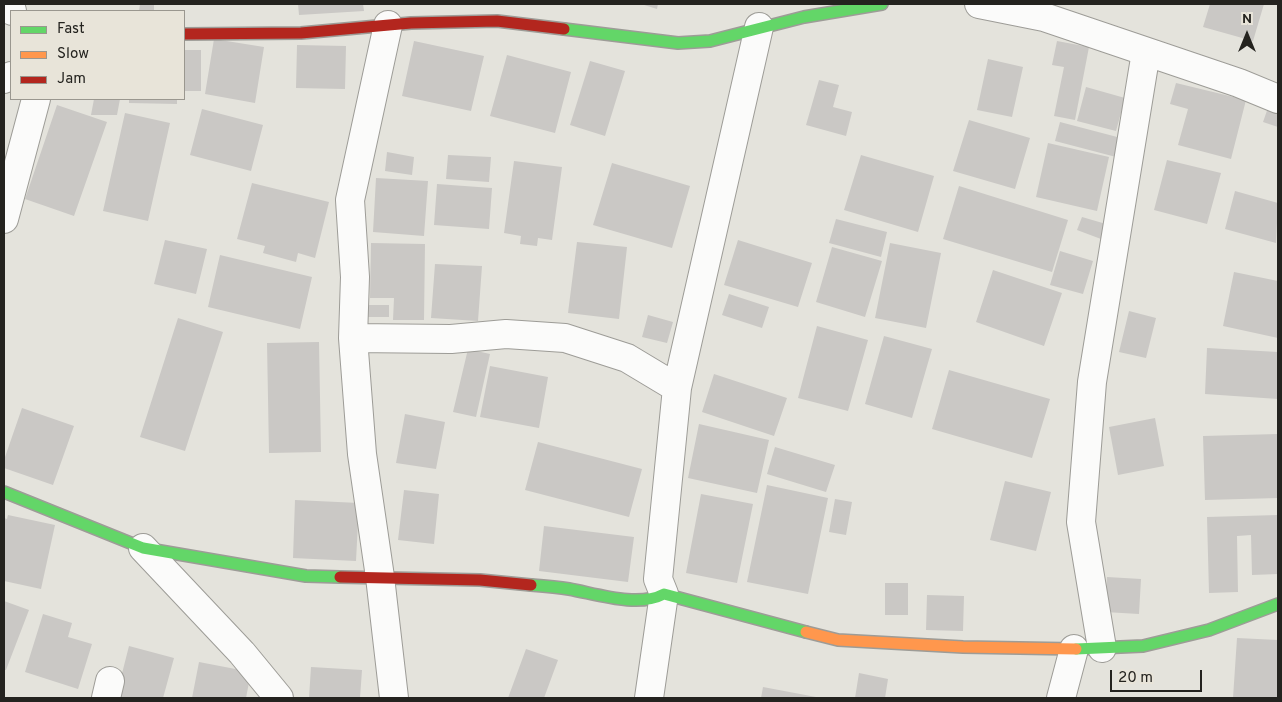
<!DOCTYPE html>
<style>
body{margin:0}
#map{position:relative;width:1282px;height:702px;overflow:hidden;background:#e4e3dc;font-family:Overpass,sans-serif}
canvas{display:block}
.frame{position:absolute;inset:0;border:5px solid #24231f;pointer-events:none}
.legend{position:absolute;left:10px;top:10px;width:175px;height:90px;box-sizing:border-box;background:#e8e4d9;border:1px solid #9a978f;margin:0;padding:6px 9px;list-style:none;font-size:15px;color:#24231f}
.legend li{display:flex;align-items:center;gap:10px;height:25px}
.legend b{width:25px;border:1px solid #9a978f}
.north{position:absolute;left:1222px;top:10px;width:50px;height:50px;-webkit-text-stroke:4px #e8e4d9;paint-order:stroke;rotate:0deg;font-size:14px;font-weight:700;line-height:20px;text-align:center;color:#24231f}
.north::after{content:'';display:block;margin:auto;width:18px;height:22px;background:#24231f;clip-path:polygon(50% 0,100% 100%,50% 72%,0 100%)}
.scale{position:absolute;left:1110px;top:670px;width:92px;height:22px;box-sizing:border-box;border:2px solid #24231f;border-top:0;padding-left:6px;font-size:15px;line-height:18px;white-space:nowrap;color:#24231f;-webkit-text-stroke:4px #e8e4d9;paint-order:stroke}
</style>
<div id="map">
<canvas width="1282" height="702"></canvas>
<div class="frame"></div>
<ul class="legend">
<li><b style="height:6px;background:#63d668"></b>Fast</li>
<li><b style="height:6px;background:#ff974d"></b>Slow</li>
<li><b style="height:6px;background:#b3261e"></b>Jam</li>
</ul>
<div class="north">N</div>
<div class="scale">20 m</div>
</div>
<script>
const g = document.querySelector('canvas').getContext('2d');
g.lineJoin = 'round';
function fillPath(path, color) { g.fillStyle = color; g.fill(path, 'evenodd'); }
function stroke(path, color, width, dash) { g.strokeStyle = color; g.lineWidth = width; g.lineCap = dash ? 'butt' : 'round'; g.setLineDash(dash || []); g.stroke(path); }
fillPath(new Path2D(`
 M 140,4 L 154,4 L 154,11 L 139,11 Z
 M 298,4 L 363,4 L 364,11 L 299,15 Z
 M 641,4 L 658,4 L 657,9 Z
 M 1210,4 L 1264,4 L 1253,41 L 1203,27 Z
 M 214,39 L 264,47 L 255,103 L 205,94 Z
 M 414,41 L 484,56 L 471,111 L 402,96 Z
 M 1057,41 L 1089,47 L 1075,120 L 1054,116 L 1064,67 L 1052,65 Z
 M 297,45 L 346,46 L 345,89 L 296,88 Z
 M 184,50 L 201,50 L 201,91 L 184,91 Z
 M 507,55 L 571,72 L 555,133 L 490,116 Z
 M 988,59 L 1023,67 L 1012,117 L 977,110 Z
 M 590,61 L 625,71 L 605,136 L 570,125 Z
 M 819,80 L 839,85 L 833,107 L 852,112 L 846,136 L 806,125 Z
 M 1176,83 L 1246,100 L 1231,159 L 1178,145 L 1188,109 L 1170,104 Z
 M 1086,87 L 1125,98 L 1116,131 L 1077,121 Z
 M 94,99 L 120,99 L 117,115 L 91,115 Z
 M 129,99 L 177,99 L 177,104 L 129,103 Z
 M 1270,102 L 1278,105 L 1278,127 L 1263,122 Z
 M 57,105 L 107,122 L 74,216 L 25,199 Z
 M 202,109 L 263,125 L 251,171 L 190,155 Z
 M 125,113 L 170,123 L 148,221 L 103,211 Z
 M 969,120 L 1030,138 L 1015,189 L 953,171 Z
 M 1060,122 L 1121,138 L 1116,157 L 1055,141 Z
 M 1048,143 L 1109,157 L 1097,211 L 1036,197 Z
 M 387,152 L 414,157 L 412,175 L 385,171 Z
 M 448,155 L 491,157 L 489,182 L 446,179 Z
 M 861,155 L 934,176 L 918,232 L 844,210 Z
 M 1167,160 L 1221,173 L 1207,224 L 1154,210 Z
 M 514,161 L 562,167 L 552,240 L 538,238 L 537,246 L 520,244 L 521,236 L 504,233 Z
 M 612,163 L 690,186 L 672,248 L 593,225 Z
 M 376,178 L 428,181 L 424,236 L 373,232 Z
 M 252,183 L 329,202 L 315,258 L 298,253 L 296,262 L 263,253 L 265,246 L 237,239 Z
 M 437,184 L 492,188 L 489,229 L 434,225 Z
 M 959,186 L 1068,220 L 1052,272 L 943,239 Z
 M 1235,191 L 1278,203 L 1276,243 L 1225,229 Z
 M 1082,217 L 1106,224 L 1101,239 L 1077,230 Z
 M 836,219 L 887,232 L 881,257 L 829,243 Z
 M 165,240 L 207,249 L 196,294 L 154,284 Z
 M 738,240 L 812,263 L 798,307 L 724,285 Z
 M 577,242 L 627,247 L 619,319 L 568,313 Z
 M 371,243 L 425,244 L 424,320 L 393,320 L 394,298 L 370,298 Z
 M 890,243 L 941,253 L 926,328 L 875,318 Z
 M 832,247 L 882,261 L 865,317 L 816,302 Z
 M 1060,251 L 1093,261 L 1083,294 L 1050,285 Z
 M 220,255 L 312,277 L 300,329 L 208,307 Z
 M 435,264 L 482,266 L 478,321 L 431,318 Z
 M 993,270 L 1062,293 L 1044,346 L 976,322 Z
 M 1234,272 L 1278,281 L 1278,338 L 1223,326 Z
 M 729,294 L 769,307 L 762,328 L 722,315 Z
 M 368,305 L 389,305 L 389,317 L 368,317 Z
 M 1129,311 L 1156,318 L 1146,358 L 1119,352 Z
 M 648,315 L 673,322 L 667,343 L 642,337 Z
 M 178,318 L 223,332 L 185,451 L 140,437 Z
 M 817,326 L 868,340 L 848,411 L 798,398 Z
 M 884,336 L 932,349 L 912,418 L 865,404 Z
 M 319,342 L 321,452 L 269,453 L 267,343 Z
 M 1207,348 L 1278,352 L 1278,399 L 1205,394 Z
 M 468,349 L 490,354 L 476,417 L 453,412 Z
 M 490,366 L 548,377 L 539,428 L 480,417 Z
 M 949,370 L 1050,399 L 1032,458 L 932,429 Z
 M 714,374 L 787,398 L 774,436 L 702,412 Z
 M 22,408 L 74,426 L 53,485 L 4,468 L 4,460 Z
 M 405,414 L 445,422 L 436,469 L 396,463 Z
 M 1155,418 L 1164,466 L 1118,475 L 1109,427 Z
 M 699,424 L 769,440 L 757,493 L 688,478 Z
 M 1278,434 L 1278,498 L 1205,500 L 1203,436 Z
 M 538,442 L 642,469 L 629,517 L 525,490 Z
 M 775,447 L 835,465 L 826,492 L 767,474 Z
 M 1005,481 L 1051,492 L 1036,551 L 990,540 Z
 M 767,485 L 828,498 L 808,594 L 747,582 Z
 M 404,490 L 439,494 L 434,544 L 398,540 Z
 M 701,494 L 753,504 L 737,583 L 686,573 Z
 M 835,499 L 852,502 L 846,535 L 829,532 Z
 M 295,500 L 359,503 L 356,561 L 293,558 Z
 M 8,515 L 55,525 L 41,589 L 4,581 L 4,518 L 7,519 Z
 M 1278,515 L 1278,574 L 1252,575 L 1251,535 L 1237,536 L 1238,592 L 1209,593 L 1207,517 Z
 M 544,526 L 634,537 L 628,582 L 539,571 Z
 M 1107,577 L 1141,579 L 1139,614 L 1105,612 Z
 M 885,583 L 908,583 L 908,615 L 885,615 Z
 M 927,595 L 964,596 L 963,631 L 926,630 Z
 M 4,601 L 29,610 L 6,670 L 4,670 Z
 M 43,614 L 72,623 L 68,637 L 92,644 L 78,689 L 25,672 Z
 M 1237,638 L 1278,640 L 1278,698 L 1233,698 Z
 M 129,646 L 174,658 L 163,698 L 116,697 Z
 M 526,649 L 558,660 L 544,698 L 508,698 Z
 M 199,662 L 251,672 L 246,698 L 192,698 Z
 M 311,667 L 362,670 L 360,698 L 309,698 Z
 M 859,673 L 888,679 L 885,698 L 855,698 Z
 M 763,687 L 816,697 L 816,698 L 761,698 Z`), '#cac8c5');
const street = new Path2D(`
 M 10,4 L 12,11
 M 979,4 L 1044,17 L 1239,83 L 1278,99
 M 388,25 L 350,200 L 355,277 L 353,338 L 362,454 L 380,577 L 394,698
 M 4,79 L 11,76
 M 4,219 L 36,99
 M 353,338 L 451,339 L 506,334 L 565,338 L 627,358 L 677,388
 M 143,548 L 242,653 L 279,698
 M 1102,648 L 1081,522 L 1092,382 L 1146,52
 M 106,698 L 110,681
 M 649,698 L 664,594 L 658,579 L 677,388 L 759,27
 M 1061,698 L 1074,649`);
const fast = new Path2D(`
 M 564,29 L 678,43 L 710,41 L 804,17 L 882,4
 M 4,492 L 143,548 L 306,576 L 340,577
 M 531,585 C 544,586 557,587 569,589 C 597,594 638,608 664,594 L 806,632
 M 1076,649 L 1143,646 L 1209,630 L 1278,604`);
const slow = new Path2D(`
 M 806,632 L 838,640 L 963,647 L 1076,649`);
const jam = new Path2D(`
 M 184,34 L 301,33 L 411,23 L 497,21 L 564,29
 M 340,577 L 480,580 L 531,585`);
stroke(street, '#9d9c97', 30);
stroke(fast, '#9d9c97', 14);
stroke(slow, '#9d9c97', 14);
stroke(jam, '#9d9c97', 14);
stroke(street, '#fbfbfa', 28);
stroke(fast, '#63d668', 11);
stroke(slow, '#ff974d', 11);
stroke(jam, '#b3261e', 11);
</script>
